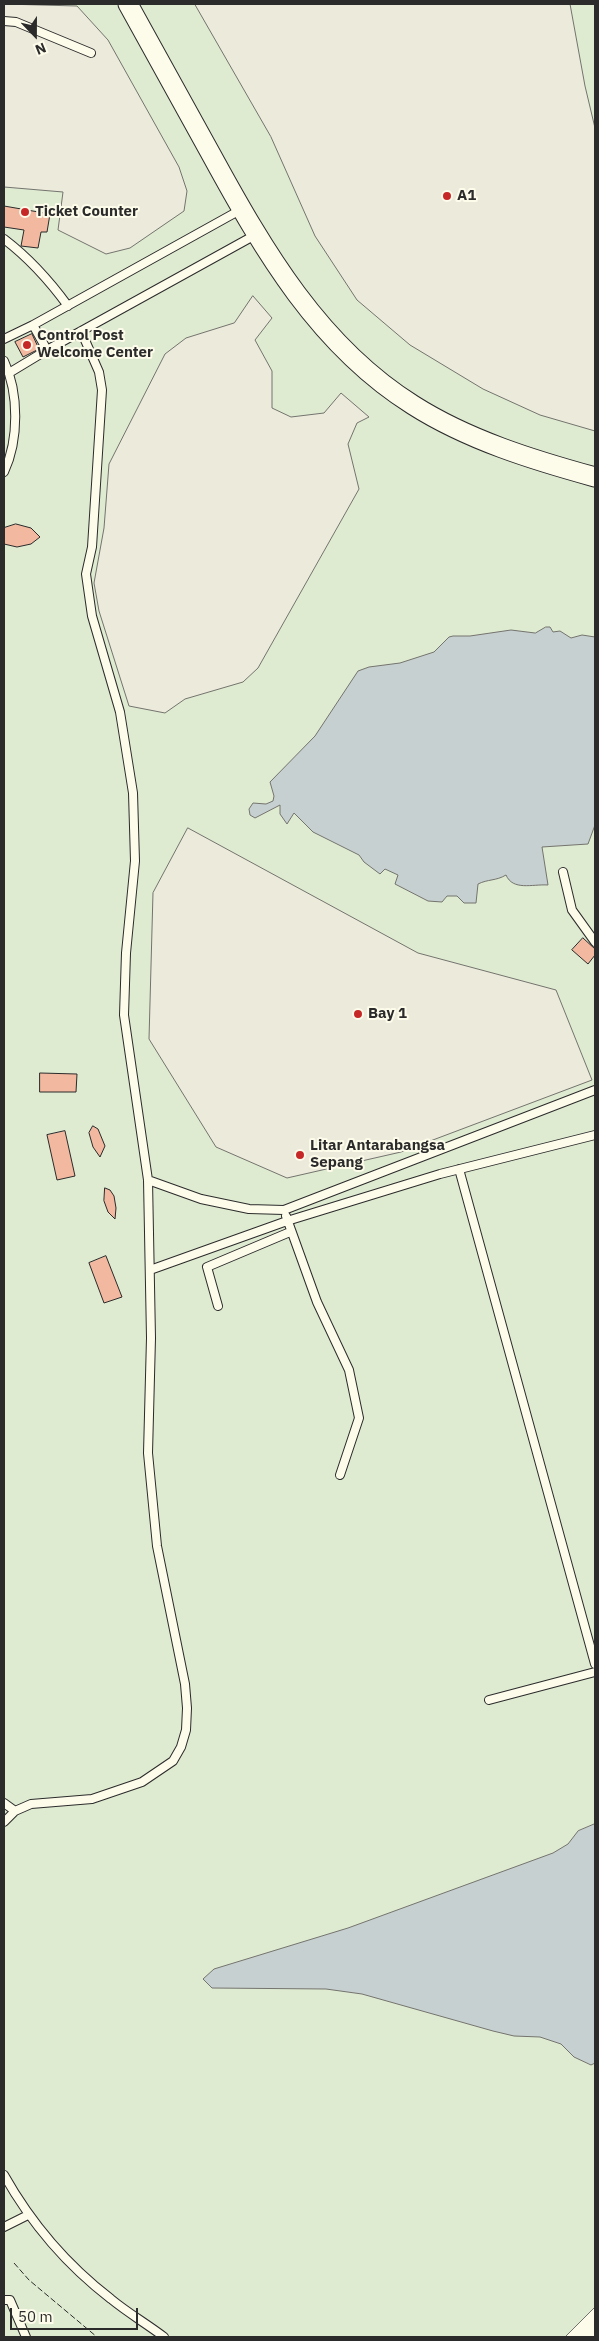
<!DOCTYPE html>
<style>
body{margin:0}
#map{position:relative;width:599px;height:2341px;overflow:hidden;background:#fdfbea;font-family:"IBM Plex Sans",sans-serif}
canvas{display:block}
.frame{position:absolute;inset:0;border:5px solid #2b2b2b;pointer-events:none}
.north{position:absolute;left:10px;top:10px;width:50px;height:50px;-webkit-text-stroke:4px #fdfbea;paint-order:stroke;rotate:158deg;font-size:14px;font-weight:700;line-height:20px;text-align:center;color:#2b2b2b}
.north::after{content:'';display:block;margin:auto;width:18px;height:22px;background:#2b2b2b;clip-path:polygon(50% 0,100% 100%,50% 72%,0 100%)}
.scale{position:absolute;left:10px;top:2308px;width:128px;height:22px;box-sizing:border-box;border:2px solid #2b2b2b;border-top:0;padding-left:6px;font-size:15px;line-height:18px;white-space:nowrap;color:#2b2b2b;-webkit-text-stroke:4px #fdfbea;paint-order:stroke}
</style>
<div id="map">
<canvas width="599" height="2341"></canvas>
<div class="frame"></div>
<div class="north">N</div>
<div class="scale">50 m</div>
</div>
<script>
const g = document.querySelector('canvas').getContext('2d');
g.lineJoin = 'round';
function fillPath(path, color) { g.fillStyle = color; g.fill(path, 'evenodd'); }
function stroke(path, color, width, dash) { g.strokeStyle = color; g.lineWidth = width; g.lineCap = dash ? 'butt' : 'round'; g.setLineDash(dash || []); g.stroke(path); }
function write(font, color, halo, rows, align = 'center') {
  g.font = font + ' "IBM Plex Sans",sans-serif'; g.lineWidth = 4; g.setLineDash([]); g.textBaseline = 'middle'; g.strokeStyle = halo; g.fillStyle = color; for (const [text, x, y, turn = 0] of rows) {
    g.save(); g.translate(x, y); g.rotate((+turn || 0) * Math.PI / 180); g.textAlign = isNaN(turn) ? turn : align; if (halo) g.strokeText(text, 0, 0); g.fillText(text, 0, 0); g.restore();
  }
}
const green = new Path2D(`
 M 4,4 L 595,4 L 595,2307 L 565,2337 L 4,2337 Z`);
fillPath(green, '#deebd1');
stroke(green, '#74746e', 1);
const parking = new Path2D(`
 M 4,4 L 77,6 L 108,40 L 179,167 L 187,191 L 184,211 L 130,248 L 106,254 L 58,230 L 63,192 L 4,187 Z
 M 195,4 L 570,4 L 585,86 L 595,128 L 595,431 L 540,415 L 483,389 L 410,345 L 357,300 L 315,236 L 271,137 Z
 M 253,296 L 272,318 L 255,340 L 272,371 L 272,408 L 291,417 L 324,413 L 341,393 L 369,417 L 357,423 L 348,444 L 359,489 L 258,668 L 243,682 L 185,699 L 165,713 L 129,706 L 99,611 L 94,583 L 104,528 L 109,464 L 165,354 L 186,338 L 234,323 Z
 M 188,828 L 418,953 L 556,990 L 592,1080 L 401,1152 L 287,1178 L 216,1147 L 149,1039 L 153,893 Z`);
fillPath(parking, '#eceadb');
stroke(parking, '#74746e', 1);
const water = new Path2D(`
 M 546,627 L 550,627 L 553,632 L 560,631 L 571,638 L 582,635 L 595,637 L 595,825 L 588,844 L 542,847 L 548,885 C 532,884 513,891 506,875 C 496,881 488,879 478,884 L 476,903 L 464,903 L 457,896 L 447,896 L 442,902 L 428,901 L 395,884 L 398,875 L 385,869 L 380,874 L 364,862 L 359,855 L 313,832 L 294,813 L 287,824 L 280,814 L 280,805 L 255,818 L 250,815 L 249,809 L 253,803 L 266,804 L 273,801 L 274,796 L 270,782 L 315,736 L 358,671 L 369,667 L 400,663 L 434,652 L 449,637 L 453,636 L 470,636 L 511,630 L 535,633 Z
 M 595,1824 L 595,2063 L 591,2065 L 574,2057 L 561,2044 L 540,2037 L 514,2036 L 493,2031 L 362,1994 L 326,1989 L 212,1988 L 203,1979 L 214,1969 L 348,1928 L 553,1853 L 568,1844 L 578,1831 Z`);
fillPath(water, '#c7d0d0');
stroke(water, '#74746e', 1);
const building = new Path2D(`
 M 4,206 L 50,214 L 47,232 L 41,232 L 38,248 L 21,246 L 24,230 L 4,227 Z
 M 32,334 L 39,349 L 23,357 L 15,342 Z
 M 16,524 L 31,528 L 40,537 L 31,544 L 17,547 L 4,544 L 4,528 Z
 M 583,938 L 595,949 L 595,955 L 588,964 L 572,950 Z
 M 40,1073 L 77,1074 L 76,1092 L 40,1092 Z
 M 93,1126 L 98,1129 L 105,1146 L 100,1157 L 93,1147 L 89,1133 Z
 M 65,1131 L 75,1176 L 57,1180 L 47,1135 Z
 M 105,1188 L 110,1190 L 114,1196 L 116,1208 L 115,1219 L 108,1212 L 104,1201 Z
 M 106,1256 L 122,1297 L 104,1303 L 89,1263 Z`);
fillPath(building, '#f2b8a0');
stroke(building, '#2b2b2b', 1);
const service = new Path2D(`
 M 4,21 L 16,22 L 91,53
 M 242,209 L 33,325 L 47,350 L 257,234
 M 4,239 C 29,258 49,280 68,306
 M 4,339 L 33,325
 M 4,361 C 19,393 19,440 4,472
 M 9,373 L 47,350
 M 563,872 L 572,910 L 595,942
 M 459,1169 L 595,1664
 M 148,1180 L 201,1199 L 249,1209 L 284,1210 L 595,1090
 M 286,1216 L 317,1302 L 349,1370 L 359,1418 L 340,1475
 M 150,1270 L 287,1221 L 440,1174 L 595,1135
 M 218,1306 L 207,1267 L 290,1232
 M 489,1700 L 595,1672
 M 4,1803 L 15,1811
 M 4,1822 L 15,1811 L 31,1804 L 92,1799 L 142,1782 L 173,1761 L 181,1747 L 186,1730 L 187,1708 L 185,1684 L 157,1546 L 148,1453 L 151,1338 L 148,1180 L 124,1015 L 126,953 L 135,861 L 133,793 L 120,712 L 92,616 L 86,574 L 92,547 L 102,390 L 99,372 L 81,331
 M 4,2175 C 31,2223 68,2266 111,2299 C 128,2313 147,2324 164,2337
 M 4,2227 L 28,2215
 M 4,2300 L 10,2300 L 26,2337`);
const tertiary = new Path2D(`
 M 128,4 C 156,54 184,105 212,156 C 264,251 319,346 413,405 C 468,440 533,460 595,477`);
stroke(service, '#2b2b2b', 10);
stroke(tertiary, '#2b2b2b', 21);
stroke(service, '#fdfbea', 8);
stroke(tertiary, '#fdfbea', 19);
stroke(new Path2D(`
 M 14,2263 L 29,2280 L 97,2337`), '#2b2b2b', 1, [6, 2.5]);
for (const [x, y, r, color] of [
 [447,196,5,"#c62828"],
 [25,212,5,"#c62828"],
 [27,345,5,"#c62828"],
 [358,1014,5,"#c62828"],
 [300,1155,5,"#c62828"]
]) { const dot = new Path2D(); dot.arc(x, y, r, 0, 2 * Math.PI); g.fillStyle = color; g.fill(dot); stroke(dot, '#fdfbea', 2); }
write('bold 15px', '#2b2b2b', '#fdfbea', [
 ["A1",457,196],
 ["Ticket Counter",35,212],
 ["Control Post",37,336],
 ["Welcome Center",37,353],
 ["Bay 1",368,1014],
 ["Litar Antarabangsa",310,1146],
 ["Sepang",310,1163]
], 'left');
</script>
